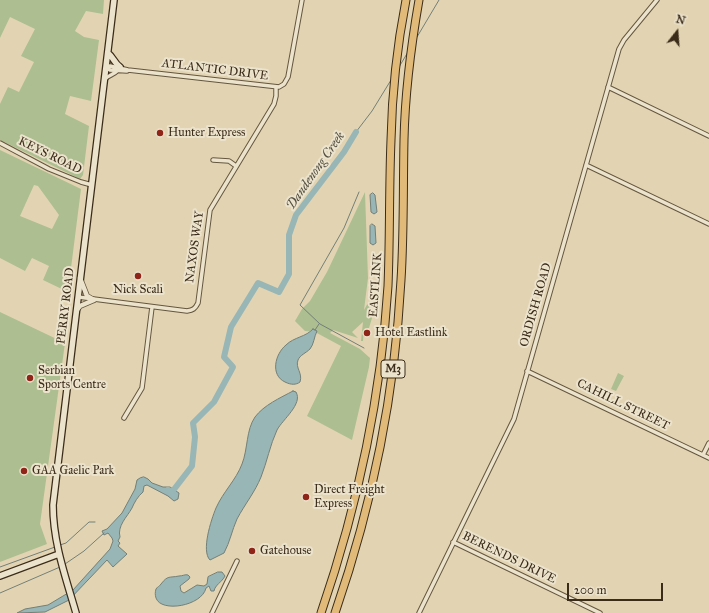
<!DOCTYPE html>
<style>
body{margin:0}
#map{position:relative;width:709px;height:613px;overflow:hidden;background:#e2d4b2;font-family:"IM FELL Great Primer",serif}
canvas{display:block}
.north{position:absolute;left:657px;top:12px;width:40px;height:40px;-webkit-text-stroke:3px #ece3cd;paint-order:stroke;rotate:17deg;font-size:11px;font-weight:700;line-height:16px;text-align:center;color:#3b2c19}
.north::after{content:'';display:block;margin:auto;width:14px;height:18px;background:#3b2c19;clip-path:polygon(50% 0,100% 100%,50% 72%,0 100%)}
.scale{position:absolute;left:567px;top:583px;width:96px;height:18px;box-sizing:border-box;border:2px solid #3b2c19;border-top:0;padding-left:5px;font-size:12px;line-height:14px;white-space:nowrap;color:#3b2c19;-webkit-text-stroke:3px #ece3cd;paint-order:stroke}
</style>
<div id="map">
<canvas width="709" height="613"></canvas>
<div class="north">N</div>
<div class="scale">200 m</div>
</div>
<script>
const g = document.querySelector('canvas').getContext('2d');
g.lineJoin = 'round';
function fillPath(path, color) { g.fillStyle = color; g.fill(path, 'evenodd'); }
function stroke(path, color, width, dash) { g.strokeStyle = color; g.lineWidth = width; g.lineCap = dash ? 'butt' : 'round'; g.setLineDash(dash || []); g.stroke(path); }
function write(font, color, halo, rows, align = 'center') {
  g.font = font + ' "IM FELL Great Primer",serif'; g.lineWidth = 4; g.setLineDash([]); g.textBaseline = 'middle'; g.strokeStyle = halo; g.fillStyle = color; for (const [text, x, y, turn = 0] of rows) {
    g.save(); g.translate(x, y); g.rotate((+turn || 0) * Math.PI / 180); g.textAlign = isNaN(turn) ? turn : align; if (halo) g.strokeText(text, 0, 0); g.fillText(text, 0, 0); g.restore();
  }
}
fillPath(new Path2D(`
 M 0,0 L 104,0 L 103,14 L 86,11 L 75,31 L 84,37 L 99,40 L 91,101 L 70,96 L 65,114 L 89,126 L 83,175 L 80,179 L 0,140 L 0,104 L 8,87 L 19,92 L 34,62 L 21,56 L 35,29 L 10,17 L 0,38 Z
 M 0,150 L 81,189 L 68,292 L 43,280 L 49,266 L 32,258 L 25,271 L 0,258 ZM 34,185 L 38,186 L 59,215 L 52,229 L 20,216 Z
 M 365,192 L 368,278 L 364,310 L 368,303 L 372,318 L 369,328 L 364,329 L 363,341 L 361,341 L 363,322 L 352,332 L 358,338 L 333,330 L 330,333 L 360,349 L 370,358 L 369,367 L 352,440 L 307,416 L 341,346 L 315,332 L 305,331 L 295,321 L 302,309 L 310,301 L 327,272 Z
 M 0,312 L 65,343 L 40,524 L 47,544 L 0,562 Z
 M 618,373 L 624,376 L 616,391 L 611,389 Z`), '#adbe91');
const water = new Path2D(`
 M 373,193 L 375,195 L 377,212 L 374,214 L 371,212 L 370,195 Z
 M 372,224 L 375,226 L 376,243 L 373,245 L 370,243 L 370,226 Z
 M 313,329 L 317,331 C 314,337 314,344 310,349 C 306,353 300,355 298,360 C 295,368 303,373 300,382 C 296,385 291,385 285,382 C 270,375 275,354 286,345 C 294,337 306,337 313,329 Z
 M 293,391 L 296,392 C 303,404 283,419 277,430 C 270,445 267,462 261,477 C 255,492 245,504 237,519 C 232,530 230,542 224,553 L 210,560 C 201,551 211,520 216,508 C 223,492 236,480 242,464 C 248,449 246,430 255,417 C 264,405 280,398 293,391 Z
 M 144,477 L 148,479 L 152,483 L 163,487 L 170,487 L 179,493 L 178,499 L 174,501 L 168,496 L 147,485 L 144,486 L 143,492 C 138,496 134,503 132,508 C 127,517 117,526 120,537 L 118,541 L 120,543 L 118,546 L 127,554 L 113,567 L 107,560 L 69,600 L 45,612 L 17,613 L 25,609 L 48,605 L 73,590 L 110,549 L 113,541 L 112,538 L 108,533 L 104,535 L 102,531 L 107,529 L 122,513 L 135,489 L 137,480 L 140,478 Z
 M 218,572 L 222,572 L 225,576 C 222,582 215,585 214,591 L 211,591 L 209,586 L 206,588 C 202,606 161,613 156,598 C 155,595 155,592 156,589 C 159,585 158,588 161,584 C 168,575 169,578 179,576 C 183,576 185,574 188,575 L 190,577 L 189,579 L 180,586 L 181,591 L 184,593 L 197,585 L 204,586 L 207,584 L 208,577 Z`);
fillPath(water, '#98b6b6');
stroke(water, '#737f77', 1);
stroke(new Path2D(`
 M 417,37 L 439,0
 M 399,67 L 408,52
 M 356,132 L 372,111 L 391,80
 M 359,192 L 344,228 L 300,305 L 320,324 L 364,348
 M 315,330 L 319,324
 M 60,545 L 66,543 L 89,522 L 95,522
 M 65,564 L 84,551 L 104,533
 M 0,567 L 55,547
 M 0,593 L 60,567`), '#737f77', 1);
stroke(new Path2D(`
 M 168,490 L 172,492 L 192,466 L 195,437 L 193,423 L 214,402 L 233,367 L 224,357 L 231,327 L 258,283 L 279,292 L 289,274 L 289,235 L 296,215 L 344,152 L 356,132`), '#98b6b6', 6);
const minor = new Path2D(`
 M 106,67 L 110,66 L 128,70 L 279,87 L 284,84 L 288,77 L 302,0
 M 106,67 L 110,70 L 127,71
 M 105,79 C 109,75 113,75 117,71
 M 608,87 L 709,136
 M 0,143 L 49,169 L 81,182 L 92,185
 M 213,160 L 229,161 L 236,166
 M 586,165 L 709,224
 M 78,297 L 187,311 C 193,310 195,309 198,303 L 210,210 L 274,104 L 276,96 L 276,88
 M 527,371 L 709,458
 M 124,418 L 142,388 L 152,307
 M 703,455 L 709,443
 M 453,542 L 600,613
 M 212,613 L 237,561
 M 419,613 L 514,419 L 619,49 L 624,40 L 657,0`);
const tertiary = new Path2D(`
 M 80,278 L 87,296 L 94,300
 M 77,310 L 80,306 L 94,300`);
const secondary = new Path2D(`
 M 108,53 C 114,58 114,63 120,67
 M 0,576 L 59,554
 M 76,613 C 66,578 53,543 53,505 L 114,0`);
const motorway = new Path2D(`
 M 321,613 C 357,508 381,398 388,286 C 390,237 389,189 391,140 C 392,93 397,46 406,0
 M 335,613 C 372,506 395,393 401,280 C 404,233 403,187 404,140 C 405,93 411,46 419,0`);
stroke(minor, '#65563f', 5.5);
stroke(tertiary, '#65563f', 6);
stroke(secondary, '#3b2c19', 8);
stroke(motorway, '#3b2c19', 9);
stroke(minor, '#ece3cd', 3.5);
stroke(tertiary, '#ece3cd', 4.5);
stroke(secondary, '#ece3cd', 5.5);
stroke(motorway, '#e1ba79', 7);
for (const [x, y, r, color] of [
 [160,133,4,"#8f2418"],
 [138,276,4,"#8f2418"],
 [367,333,4,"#8f2418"],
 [30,378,4,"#8f2418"],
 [24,471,4,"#8f2418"],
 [306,497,4,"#8f2418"],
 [252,551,4,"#8f2418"]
]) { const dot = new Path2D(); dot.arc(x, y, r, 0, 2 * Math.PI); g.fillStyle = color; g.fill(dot); stroke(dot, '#ece3cd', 1.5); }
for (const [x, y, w] of [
 [393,369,24]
]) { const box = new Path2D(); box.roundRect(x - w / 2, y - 9, w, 18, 3); g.fillStyle = '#ece3cd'; g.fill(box); stroke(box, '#3b2c19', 1); }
write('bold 11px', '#3b2c19', null, [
 ["M3",393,369]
]);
write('12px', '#3b2c19', '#ece3cd', [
 ["ATLANTIC DRIVE",215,70,7],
 ["KEYS ROAD",50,156,26],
 ["NAXOS WAY",195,247,-82],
 ["EASTLINK",376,285,-86],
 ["ORDISH ROAD",536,305,-74],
 ["PERRY ROAD",66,306,-83],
 ["CAHILL STREET",623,405,26],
 ["BERENDS DRIVE",509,558,26]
]);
write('12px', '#3b2c19', '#ece3cd', [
 ["Hunter Express",168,133],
 ["Nick Scali",138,290,"center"],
 ["Hotel Eastlink",375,333],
 ["Serbian",38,371],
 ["Sports Centre",38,385],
 ["GAA Gaelic Park",32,471],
 ["Direct Freight",314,490],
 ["Express",314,504],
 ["Gatehouse",260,551]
], 'left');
write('italic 13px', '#524e40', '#ece3cd', [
 ["Dandenong Creek",316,171,-55]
]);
</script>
